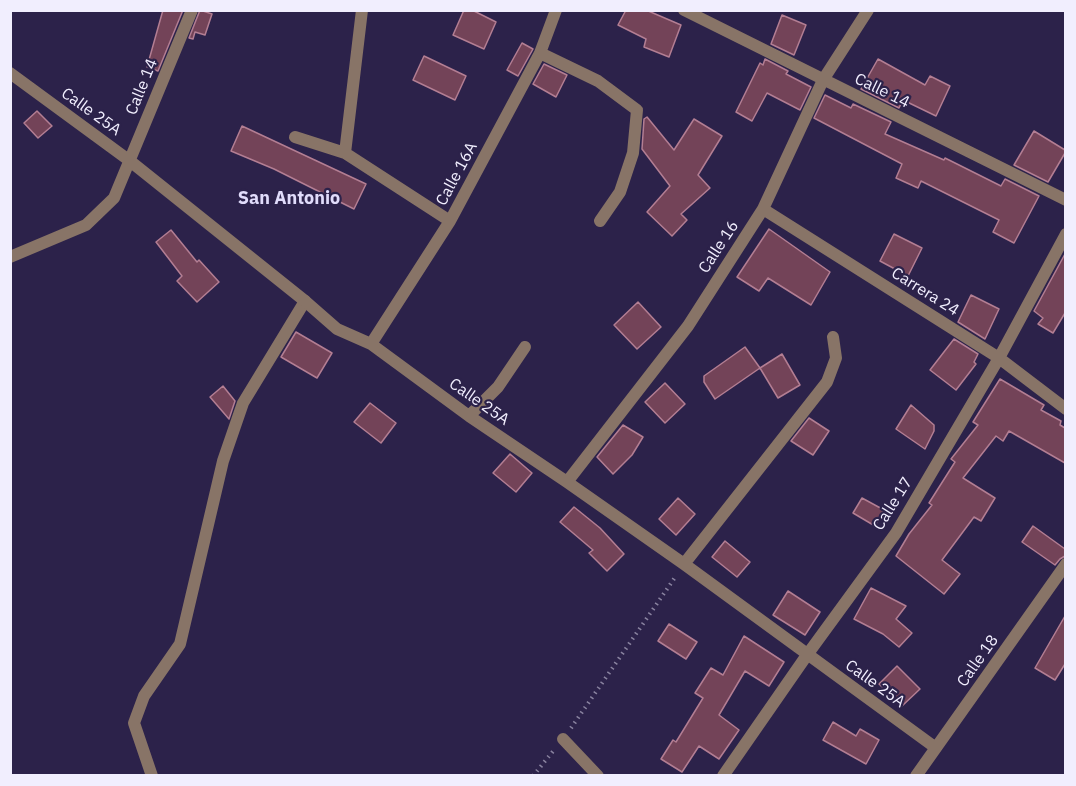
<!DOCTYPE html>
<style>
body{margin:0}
#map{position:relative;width:1076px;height:786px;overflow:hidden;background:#2c224a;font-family:"IBM Plex Sans",sans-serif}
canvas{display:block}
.frame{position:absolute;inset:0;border:12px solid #f1eefe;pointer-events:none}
</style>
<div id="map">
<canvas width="1076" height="786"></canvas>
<div class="frame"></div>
</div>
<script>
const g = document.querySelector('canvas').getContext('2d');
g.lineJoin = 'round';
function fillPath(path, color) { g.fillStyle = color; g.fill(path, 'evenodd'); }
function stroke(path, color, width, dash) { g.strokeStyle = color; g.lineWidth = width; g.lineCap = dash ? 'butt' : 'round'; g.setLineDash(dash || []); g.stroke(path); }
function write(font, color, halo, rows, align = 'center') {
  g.font = font + ' "IBM Plex Sans",sans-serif'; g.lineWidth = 4.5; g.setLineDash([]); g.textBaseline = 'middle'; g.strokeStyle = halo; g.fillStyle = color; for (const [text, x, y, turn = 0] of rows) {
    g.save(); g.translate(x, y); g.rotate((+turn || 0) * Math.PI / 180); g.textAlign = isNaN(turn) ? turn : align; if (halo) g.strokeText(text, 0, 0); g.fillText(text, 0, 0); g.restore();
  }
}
const building = new Path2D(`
 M 163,10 L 183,10 L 158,71 L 147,67 Z
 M 200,10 L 212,14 L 205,35 L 195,32 L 193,39 L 189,38 Z
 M 464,10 L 472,10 L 496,22 L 484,49 L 453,35 Z
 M 626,10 L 646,10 L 681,25 L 669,57 L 644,47 L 646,39 L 618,25 Z
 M 782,15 L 806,25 L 794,55 L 771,44 Z
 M 522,43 L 533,49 L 518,76 L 507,70 Z
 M 424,56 L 466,76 L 455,100 L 413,80 Z
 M 765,59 L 788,71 L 786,74 L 811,87 L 800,110 L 767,93 L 752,121 L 736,112 L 760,63 L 763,65 Z
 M 878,59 L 925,85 L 930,76 L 950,86 L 936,116 L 903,100 L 899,108 L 861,89 Z
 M 544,64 L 567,75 L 556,97 L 533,84 Z
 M 825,95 L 851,108 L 853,104 L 891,122 L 885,134 L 944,160 L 945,158 L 1001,186 L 1005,179 L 1039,196 L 1014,243 L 993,232 L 999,220 L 921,181 L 918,188 L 896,178 L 902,164 L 814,118 Z
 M 37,111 L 52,126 L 38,138 L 24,123 Z
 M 647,117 L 674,150 L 694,119 L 722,136 L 698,175 L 710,188 L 681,214 L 687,220 L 672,236 L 647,212 L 670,186 L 642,149 L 644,119 Z
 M 242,126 L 366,184 L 354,209 L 274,169 L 231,151 Z
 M 1034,131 L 1065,150 L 1065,153 L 1048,182 L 1014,165 Z
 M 769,229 L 830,272 L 811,305 L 768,278 L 759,291 L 737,277 Z
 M 171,230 L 197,262 L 199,260 L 219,282 L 197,302 L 177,281 L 182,276 L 156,242 Z
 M 894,234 L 922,248 L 908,276 L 880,261 Z
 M 1065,254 L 1065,313 L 1053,333 L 1038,324 L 1043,318 L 1034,311 Z
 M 971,295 L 999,309 L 985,339 L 958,322 Z
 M 638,302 L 661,327 L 637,349 L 614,325 Z
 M 296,332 L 332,353 L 317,378 L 281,357 Z
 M 954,339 L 978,354 L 974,362 L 976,364 L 956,390 L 930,370 Z
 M 745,347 L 760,368 L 715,399 L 704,382 L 704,376 Z
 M 782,354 L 800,385 L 778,398 L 760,368 Z
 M 1000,379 L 1044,405 L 1041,410 L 1061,421 L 1060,425 L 1065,428 L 1065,463 L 1009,431 L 1003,441 L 996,436 L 963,478 L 995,498 L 981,521 L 974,517 L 942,560 L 960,574 L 944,594 L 896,556 L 909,534 L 932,505 L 929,503 L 955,462 L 951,459 L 978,425 L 973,422 Z
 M 665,383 L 685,404 L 665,423 L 645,402 Z
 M 223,386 L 235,401 L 229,419 L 210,397 Z
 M 370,403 L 396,423 L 381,443 L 354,422 Z
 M 911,405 L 934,425 L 934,431 L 925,449 L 896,429 Z
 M 809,418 L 829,431 L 813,455 L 791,441 Z
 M 623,425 L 643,437 L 632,455 L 613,474 L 597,457 Z
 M 510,454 L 532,473 L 516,492 L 493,473 Z
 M 678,498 L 695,514 L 676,535 L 659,519 Z
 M 862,498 L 884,510 L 875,526 L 853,513 Z
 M 574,507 L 600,528 L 624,554 L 607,571 L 589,553 L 593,550 L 560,522 Z
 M 1033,526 L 1065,549 L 1065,556 L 1060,559 L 1055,565 L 1022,542 Z
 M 725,541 L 750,562 L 737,577 L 712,557 Z
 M 871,588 L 906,606 L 896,619 L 912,633 L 899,647 L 883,634 L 854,619 Z
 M 788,591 L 820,612 L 805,635 L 773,615 Z
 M 1065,616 L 1065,664 L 1055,680 L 1035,668 Z
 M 669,624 L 697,642 L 686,659 L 658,641 Z
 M 744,636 L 784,662 L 769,686 L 745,671 L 719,715 L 739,730 L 719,759 L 699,746 L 682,772 L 661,759 L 673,740 L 676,742 L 703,698 L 695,693 L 711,668 L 723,675 Z
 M 897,666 L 920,689 L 902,706 L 879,684 Z
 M 833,722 L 856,736 L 860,729 L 879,740 L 866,764 L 823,740 Z`);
fillPath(building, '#734358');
stroke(building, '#b37e93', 1.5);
stroke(new Path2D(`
 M 571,728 L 676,576
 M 533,776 L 554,750`), '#89829f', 4, [1.5, 4.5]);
stroke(new Path2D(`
 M 152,776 L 134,723 L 144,696 L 180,644 L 223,461 L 243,403 L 305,301`), '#887467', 12);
stroke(new Path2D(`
 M 684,10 L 1066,200
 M 540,53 L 598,81 L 637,110 L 633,153 L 620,192 L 600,221
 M 10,73 L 130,161 L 305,301 L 337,329 L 371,344 L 469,416 L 567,482 L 684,564 L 936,748
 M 295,137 L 345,153 L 450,221
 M 345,153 L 362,10
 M 763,209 L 999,358 L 1066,409
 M 10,257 L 86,225 L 114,198 L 192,10
 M 371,344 L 450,221 L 540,53 L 556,10
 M 469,416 L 498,387 L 525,347
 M 567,482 L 688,326 L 763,209 L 823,80 L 868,10
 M 684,564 L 827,382 L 836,358 L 833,337
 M 563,739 L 598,776
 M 723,776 L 807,655 L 896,533 L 999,358 L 1066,234
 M 916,776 L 1066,564`), '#887467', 12);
write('16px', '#f1eefe', '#2c224a', [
 ["Calle 14",142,87,-68],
 ["Calle 14",882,91,26],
 ["Calle 25A",91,112,36],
 ["Calle 16A",457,174,-62],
 ["Calle 16",719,247,-57],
 ["Carrera 24",925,292,32],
 ["Calle 25A",479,402,35],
 ["Calle 17",893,504,-58],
 ["Calle 18",978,661,-55],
 ["Calle 25A",875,684,36]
]);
write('bold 18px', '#e1dcfb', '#2c224a', [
 ["San Antonio",289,199]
]);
</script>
